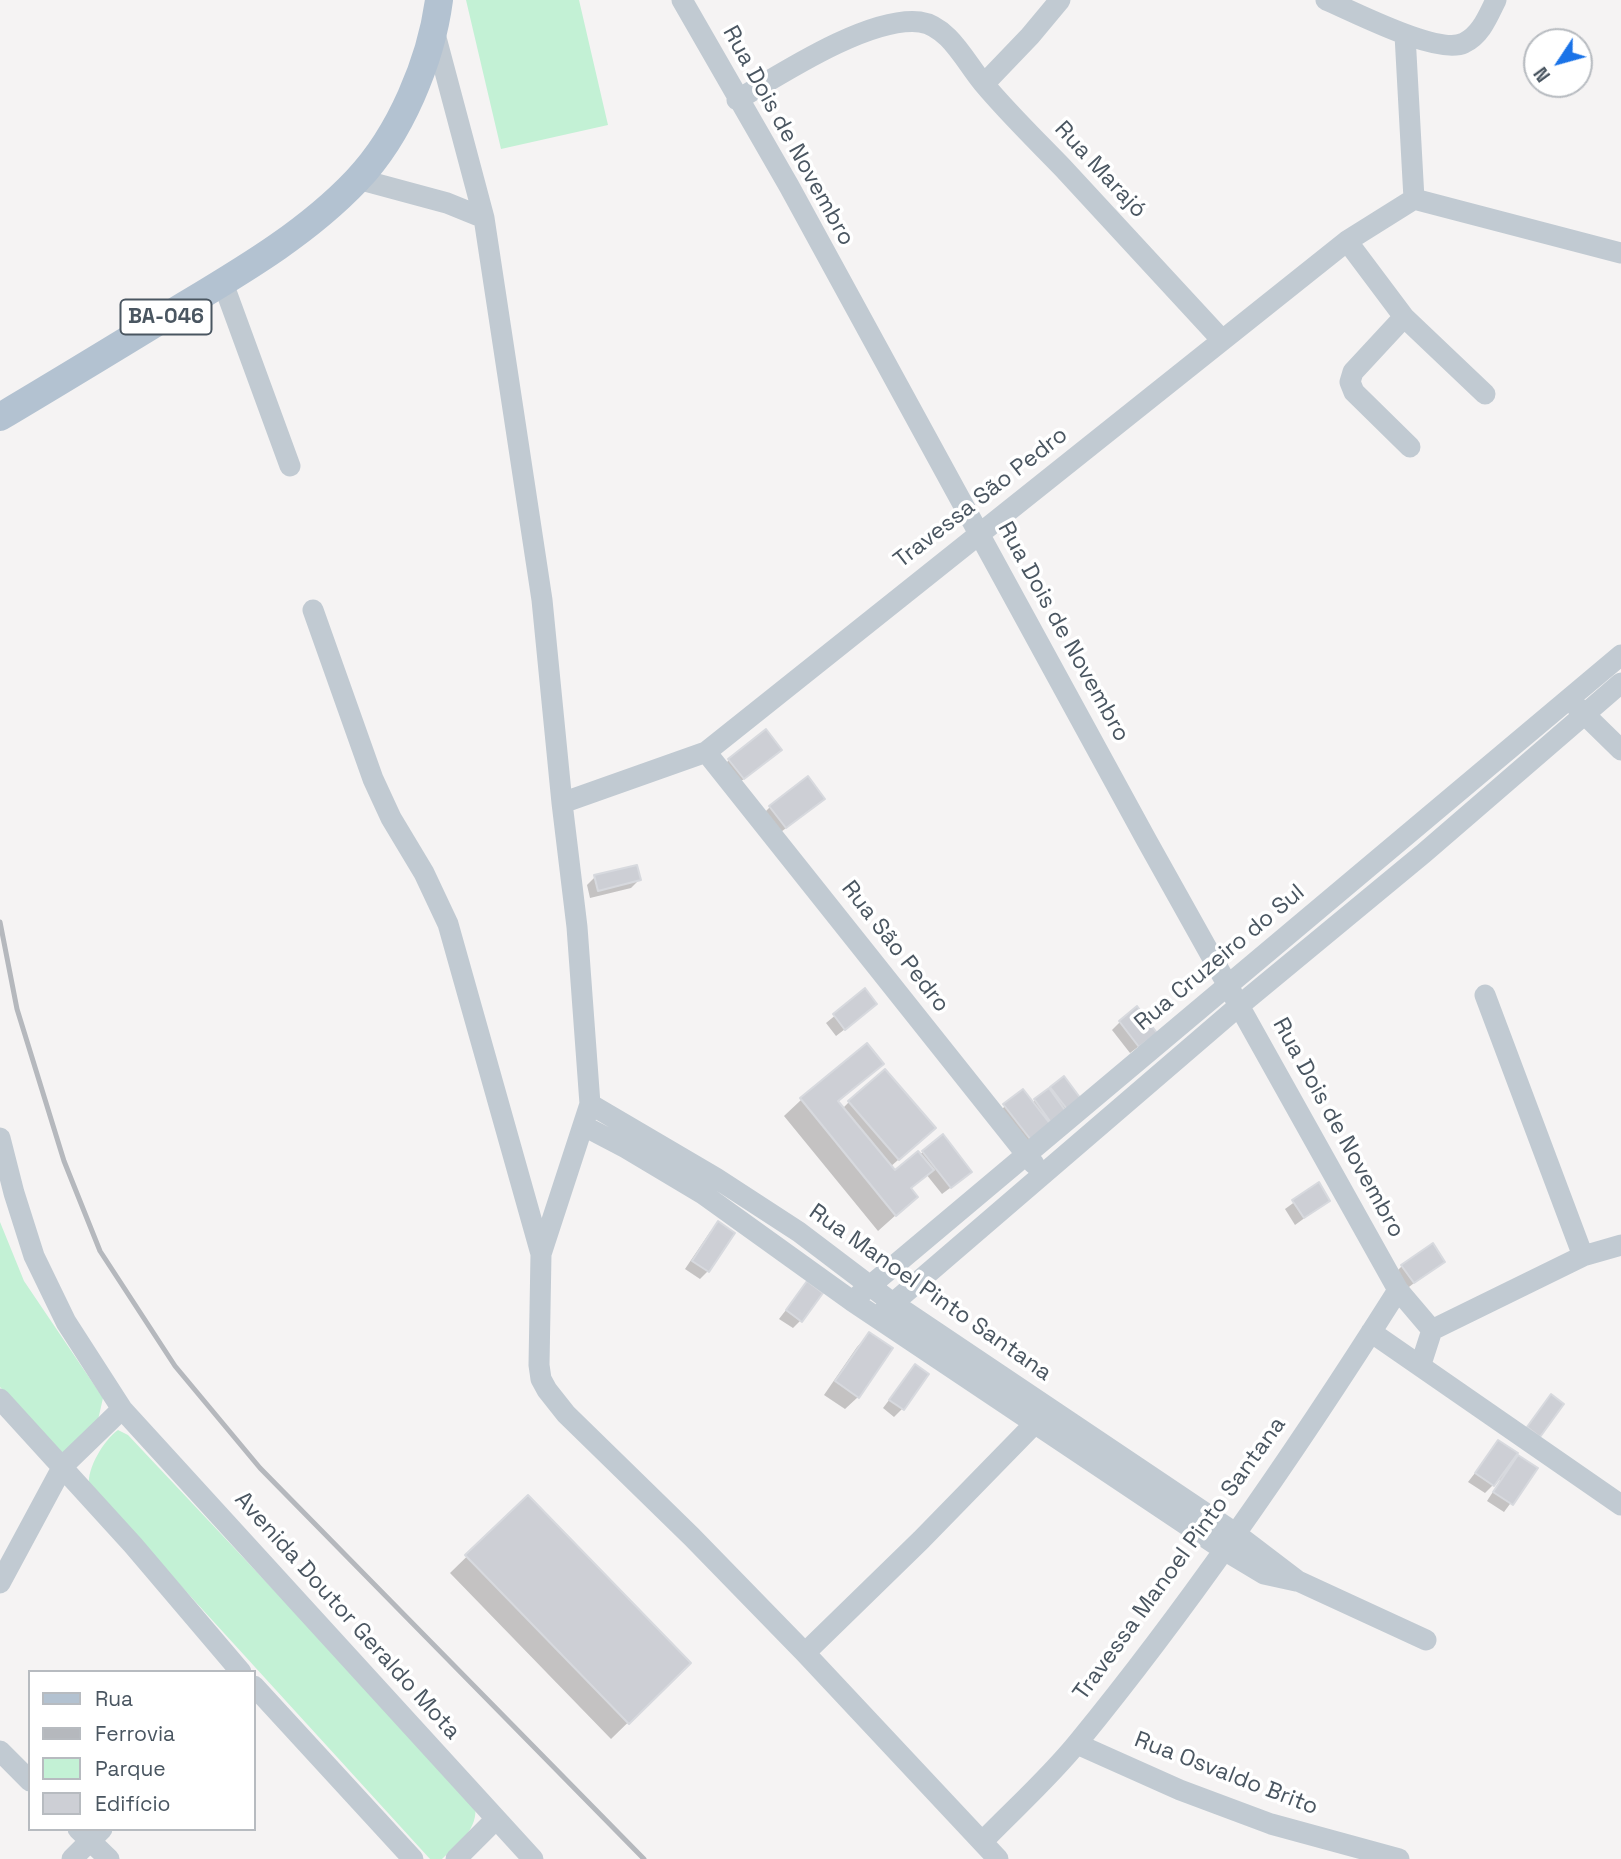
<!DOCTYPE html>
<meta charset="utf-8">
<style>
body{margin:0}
#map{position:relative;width:1621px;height:1859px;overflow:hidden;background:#f5f3f3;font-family:"Space Grotesk",sans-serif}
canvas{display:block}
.legend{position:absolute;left:28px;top:1670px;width:228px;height:161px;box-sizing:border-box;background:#fff;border:2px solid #b7bbc0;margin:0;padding:9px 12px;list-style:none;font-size:21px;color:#4a5661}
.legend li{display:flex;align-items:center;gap:14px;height:35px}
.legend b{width:35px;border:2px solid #b7bbc0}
.north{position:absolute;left:1523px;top:28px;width:70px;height:70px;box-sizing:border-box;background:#fff;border:2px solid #b7bbc0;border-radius:50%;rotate:234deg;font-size:19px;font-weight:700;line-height:28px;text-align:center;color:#4a5661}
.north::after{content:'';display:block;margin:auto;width:24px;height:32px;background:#1a73e8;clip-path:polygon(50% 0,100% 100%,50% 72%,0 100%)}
</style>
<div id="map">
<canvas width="1621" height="1859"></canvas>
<ul class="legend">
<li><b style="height:9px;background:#b3c2d1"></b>Rua</li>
<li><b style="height:9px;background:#b5b8bd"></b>Ferrovia</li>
<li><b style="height:19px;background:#c3f1d5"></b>Parque</li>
<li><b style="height:19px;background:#cdcfd5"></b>Edifício</li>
</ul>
<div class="north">N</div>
</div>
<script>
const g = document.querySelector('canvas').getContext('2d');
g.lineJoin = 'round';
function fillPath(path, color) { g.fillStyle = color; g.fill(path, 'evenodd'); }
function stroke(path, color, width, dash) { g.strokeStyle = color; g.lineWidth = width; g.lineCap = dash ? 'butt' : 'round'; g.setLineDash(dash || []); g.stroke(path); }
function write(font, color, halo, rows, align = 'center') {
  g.font = font + ' "Space Grotesk",sans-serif'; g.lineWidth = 7; g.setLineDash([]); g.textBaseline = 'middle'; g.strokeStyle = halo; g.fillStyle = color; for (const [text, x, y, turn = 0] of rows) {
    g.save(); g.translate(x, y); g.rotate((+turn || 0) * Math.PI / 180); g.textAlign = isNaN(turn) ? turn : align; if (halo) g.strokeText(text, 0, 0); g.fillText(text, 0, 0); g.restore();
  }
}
fillPath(new Path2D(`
 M 466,0 L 579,0 L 608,125 L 501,149 Z
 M 0,1222 L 24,1281 L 103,1398 L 98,1420 L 69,1452 L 60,1452 L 0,1387 Z
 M 118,1430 L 128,1435 L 475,1804 C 479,1829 459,1843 442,1859 L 430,1859 L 89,1485 C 87,1468 104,1440 118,1430 Z`), '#c3f1d5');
fillPath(new Path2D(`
 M 772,757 L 735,786 L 721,768 L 729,760 Z
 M 815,806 L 777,835 L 762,815 L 770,807 Z
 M 595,877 L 639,880 L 631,888 L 590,898 L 587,885 Z
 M 865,991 L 867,1012 L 836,1036 L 826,1023 Z
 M 1120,1022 L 1147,1040 L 1130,1053 L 1112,1030 Z
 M 867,1045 L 882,1063 L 837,1103 L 842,1109 L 849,1102 L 921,1140 L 890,1167 L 895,1173 L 923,1152 L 962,1179 L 942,1194 L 926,1174 L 910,1190 L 916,1197 L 878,1231 L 784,1116 L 801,1100 Z
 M 1064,1078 L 1082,1102 L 1022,1147 L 996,1114 L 1023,1091 L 1032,1103 Z
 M 1318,1185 L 1328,1201 L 1295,1225 L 1285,1209 Z
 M 718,1224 L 708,1271 L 700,1279 L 685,1269 L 710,1232 Z
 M 1443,1261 L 1405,1290 L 1394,1274 L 1402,1266 Z
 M 807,1283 L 801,1320 L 793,1328 L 779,1319 Z
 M 869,1334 L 858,1397 L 845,1409 L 824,1395 L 857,1347 Z
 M 915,1366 L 902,1409 L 894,1417 L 883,1408 Z
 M 1499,1442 L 1507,1469 L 1518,1457 L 1536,1469 L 1504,1512 L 1487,1501 L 1500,1481 L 1499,1479 L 1485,1493 L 1468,1482 Z
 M 528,1497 L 689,1663 L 611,1739 L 450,1573 Z`), '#0003');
const building = new Path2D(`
 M 766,729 L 782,750 L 744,779 L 728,759 Z
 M 808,776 L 825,799 L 786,828 L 769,806 Z
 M 637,865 L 641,880 L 598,891 L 594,875 Z
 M 865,988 L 877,1004 L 845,1030 L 833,1014 Z
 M 1137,1006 L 1157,1033 L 1139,1047 L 1119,1021 Z
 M 867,1043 L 884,1064 L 838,1101 L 895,1170 L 918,1151 L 934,1170 L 911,1188 L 918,1197 L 896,1216 L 800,1098 Z
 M 885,1069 L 936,1128 L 899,1160 L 848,1101 Z
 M 1064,1076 L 1084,1103 L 1070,1113 L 1050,1087 Z
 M 1049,1088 L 1067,1113 L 1052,1124 L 1034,1099 Z
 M 1023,1089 L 1051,1125 L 1031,1140 L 1003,1104 Z
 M 943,1134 L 972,1172 L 951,1188 L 922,1151 Z
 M 1319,1182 L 1330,1201 L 1304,1218 L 1292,1200 Z
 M 718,1221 L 735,1233 L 709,1272 L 692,1261 Z
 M 1433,1243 L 1445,1262 L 1414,1283 L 1401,1265 Z
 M 807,1281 L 823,1293 L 802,1322 L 786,1310 Z
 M 869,1332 L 893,1348 L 859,1398 L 835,1381 Z
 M 915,1364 L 929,1374 L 904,1410 L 889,1400 Z
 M 1551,1394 L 1564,1404 L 1540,1437 L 1527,1427 Z
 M 1498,1440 L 1518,1453 L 1494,1486 L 1475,1473 Z
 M 1518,1455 L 1538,1468 L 1513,1505 L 1493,1492 Z
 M 528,1495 L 691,1663 L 629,1724 L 465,1555 Z`);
fillPath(building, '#cdcfd5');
stroke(building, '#d7d9de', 2);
stroke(new Path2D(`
 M 682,0 L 789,186 L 1147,841 L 1398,1290 L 1432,1330
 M 1326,0 C 1353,11 1438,56 1464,43 C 1481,35 1488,16 1496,0
 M 435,34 L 484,218 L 542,600 L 562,803 L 577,927 L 590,1104 L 541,1254 L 539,1365 L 541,1379 L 547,1390 L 566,1414 L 692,1537 L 805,1653 L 998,1859
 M 1405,35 L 1414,199
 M 984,84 L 1030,36 L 1060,0
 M 737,100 C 781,74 869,16 920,22 C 949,26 966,63 983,83 C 1008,113 1036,140 1063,168 C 1115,225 1168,282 1221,339
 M 358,179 L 447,203 L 484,218
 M 1414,199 L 1621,253
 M 1347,241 L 1404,317 L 1485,394
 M 223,283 L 290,466
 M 1404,317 L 1353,372 L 1350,382 L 1354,392 L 1410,447
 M 313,610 L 373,779 L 391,818 L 424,873 L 448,924 L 541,1254
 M 1575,705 L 1621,750
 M 706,752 L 1034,1164
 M 562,803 L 706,752 L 1347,241 L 1414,199
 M 1485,995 L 1583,1256
 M 590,1104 L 716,1178 L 799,1232 L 894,1304 L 1235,1533 L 1298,1581 L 1426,1640
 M 584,1126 L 626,1148 L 703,1194 L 852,1301 L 1224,1550 L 1264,1574 L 1296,1581
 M 0,1138 L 14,1193 L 34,1256 L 66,1322 L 122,1409 L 533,1859
 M 852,1301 L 1621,655
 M 877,1317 L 1240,1005 L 1424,853 L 1621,683
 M 1371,1332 L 1621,1505
 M 1421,1364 L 1432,1330 L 1583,1256 L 1621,1245
 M 0,1399 L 133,1545 L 241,1672
 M 0,1583 L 63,1466 L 122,1409
 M 805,1653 L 921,1540 L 1044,1414
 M 254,1686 L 413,1859
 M 1077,1744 L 1180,1790 L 1271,1824 L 1399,1859
 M 0,1751 L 30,1781
 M 78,1829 L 109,1859
 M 983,1841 C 1015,1808 1050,1777 1079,1741 C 1195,1599 1300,1445 1398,1290
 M 72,1859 L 102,1829
 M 456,1859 L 496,1819`), '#c1cad2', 21);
stroke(new Path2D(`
 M 0,417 C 59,382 118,346 177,310 C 240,272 306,234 357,180 C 400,135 431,61 439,0`), '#b3c2d1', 28);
stroke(new Path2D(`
 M 0,922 L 17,1009 L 64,1161 L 100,1251 L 175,1366 L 260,1468 L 644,1859`), '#b5b8bd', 5);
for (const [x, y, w] of [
 [166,317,91]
]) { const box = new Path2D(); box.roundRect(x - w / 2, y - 17.5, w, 35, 5); g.fillStyle = '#fff'; g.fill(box); stroke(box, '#4a5661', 2); }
write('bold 21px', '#4a5661', null, [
 ["BA-046",166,317]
]);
write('23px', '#4a5661', '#fff', [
 ["Rua Dois de Novembro",788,136,61],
 ["Rua Marajó",1100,170,47],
 ["Travessa São Pedro",981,498,-38],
 ["Rua Dois de Novembro",1063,632,61],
 ["Rua São Pedro",895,947,52],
 ["Rua Cruzeiro do Sul",1220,958,-40],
 ["Rua Dois de Novembro",1338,1128,61],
 ["Rua Manoel Pinto Santana",930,1293,35],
 ["Travessa Manoel Pinto Santana",1180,1559,-54],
 ["Avenida Doutor Geraldo Mota",347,1616,48],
 ["Rua Osvaldo Brito",1226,1774,21]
]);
</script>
